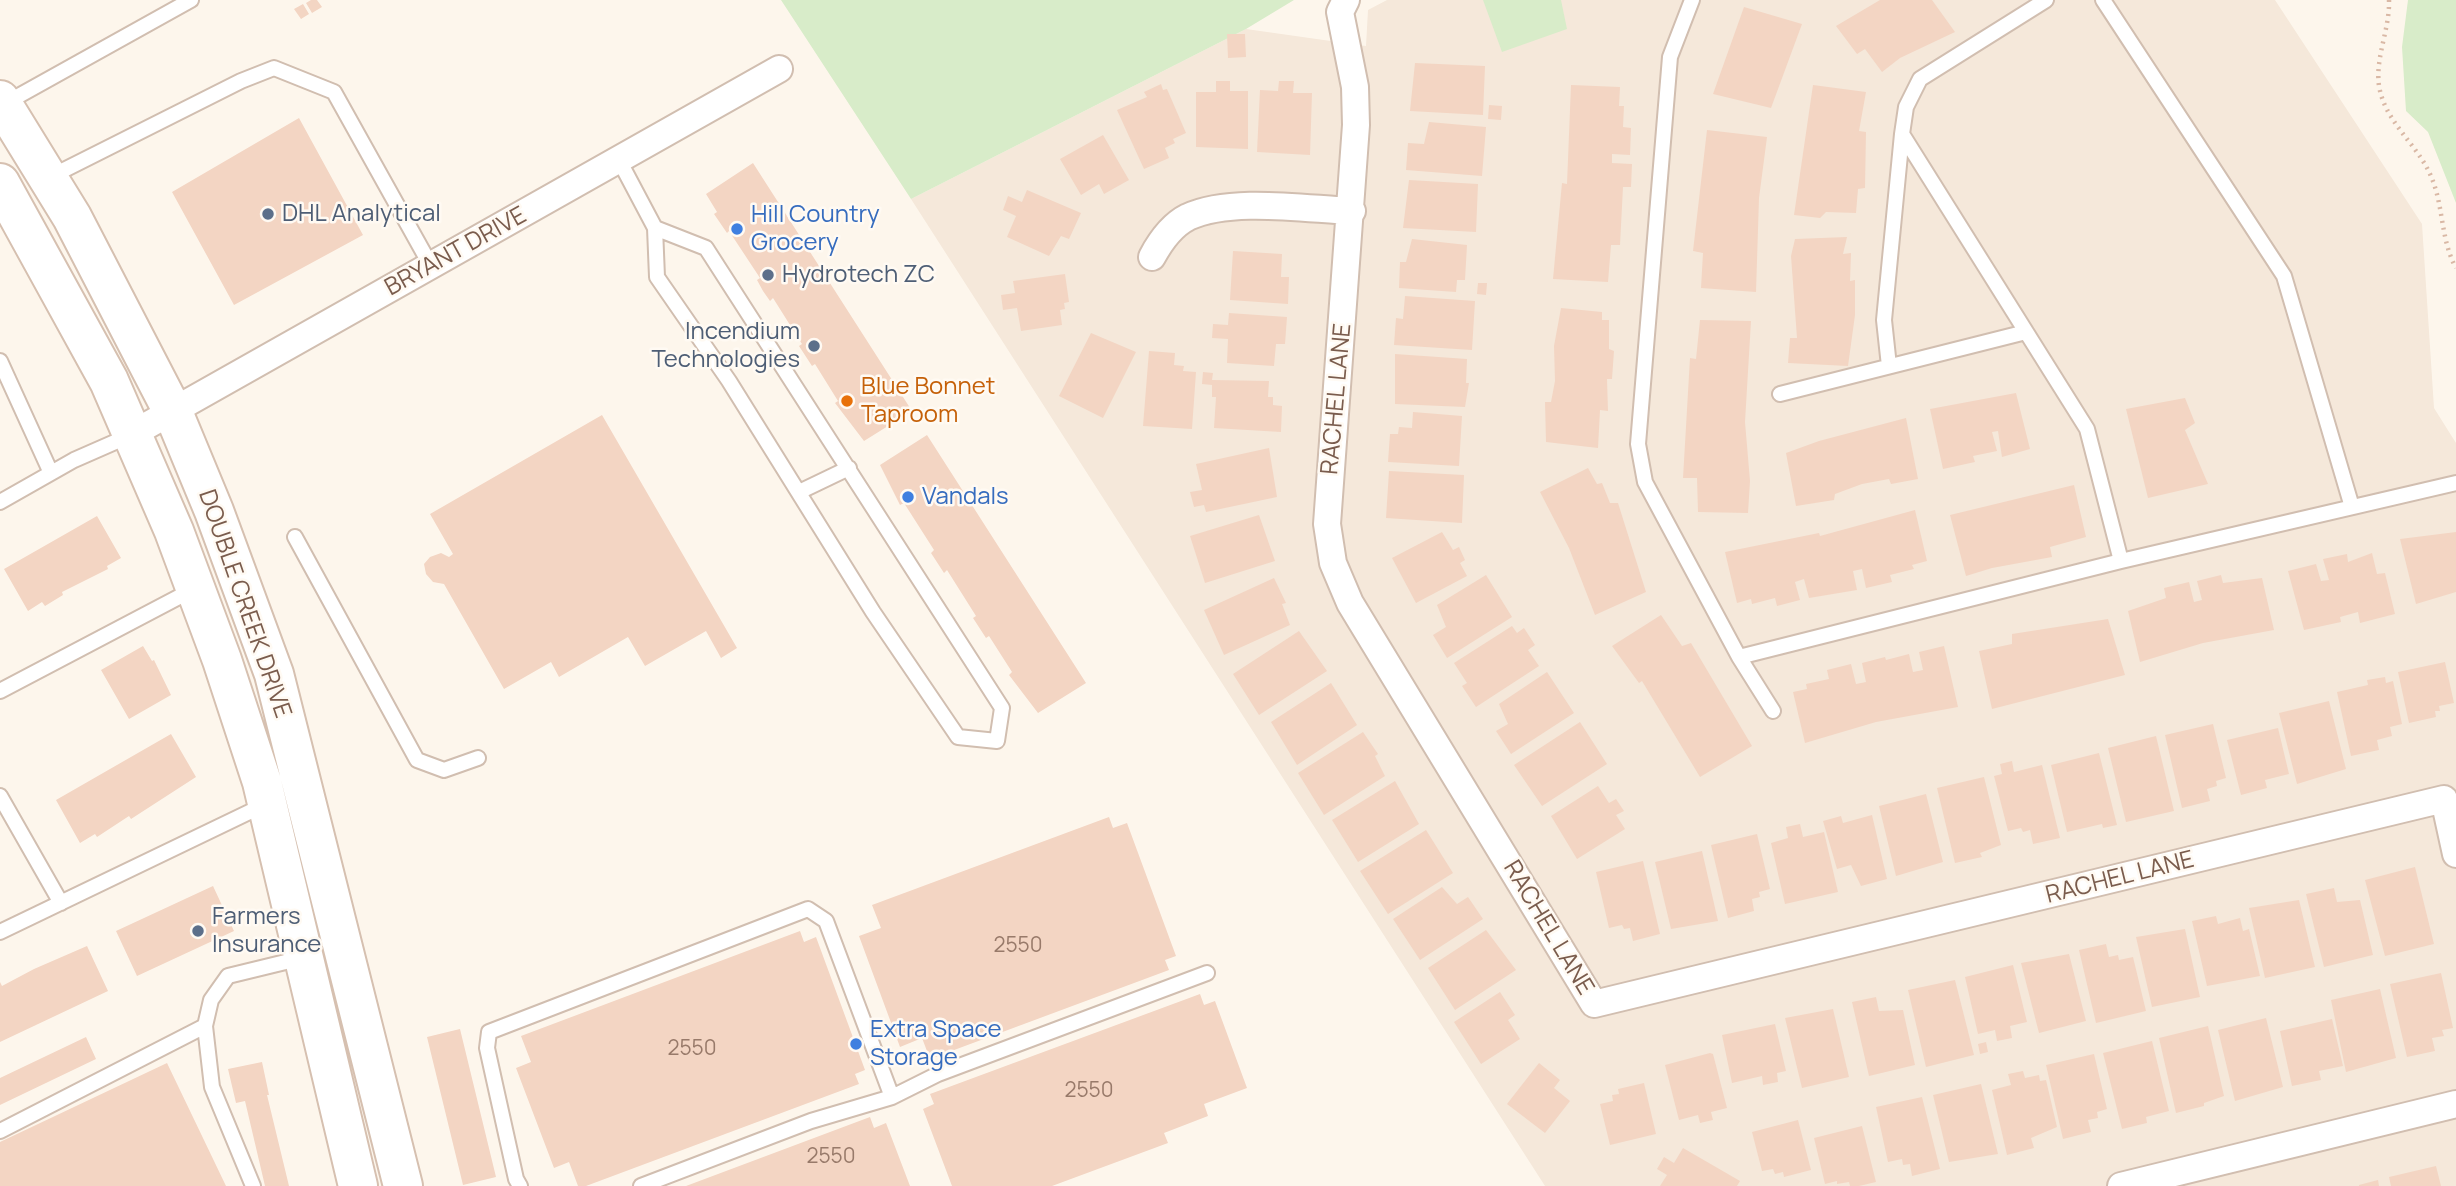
<!DOCTYPE html>
<style>
body{margin:0}
canvas{display:block;background:#fdf6ec}
</style>
<canvas width="2456" height="1186"></canvas>
<script>
const g = document.querySelector('canvas').getContext('2d');
g.lineJoin = 'round';
function fillPath(path, color) { g.fillStyle = color; g.fill(path, 'evenodd'); }
function stroke(path, color, width, dash) { g.strokeStyle = color; g.lineWidth = width; g.lineCap = dash ? 'butt' : 'round'; g.setLineDash(dash || []); g.stroke(path); }
function write(font, color, halo, rows, align = 'center') {
  g.font = font + ' Manrope,sans-serif'; g.lineWidth = 5; g.setLineDash([]); g.textBaseline = 'middle'; g.strokeStyle = halo; g.fillStyle = color; for (const [text, x, y, turn = 0] of rows) {
    g.save(); g.translate(x, y); g.rotate((+turn || 0) * Math.PI / 180); g.textAlign = isNaN(turn) ? turn : align; if (halo) g.strokeText(text, 0, 0); g.fillText(text, 0, 0); g.restore();
  }
}
fillPath(new Path2D(`
 M 1387,0 L 2275,0 L 2422,224 L 2434,408 L 2456,443 L 2456,1186 L 1545,1186 L 911,199 L 1246,29 L 1366,46 L 1368,10 Z`), '#f5e8da');
fillPath(new Path2D(`
 M 781,0 L 1294,0 L 1246,29 L 911,199 Z
 M 1483,0 L 1561,0 L 1567,29 L 1502,52 Z
 M 2408,0 L 2456,0 L 2456,203 L 2428,132 L 2406,111 L 2402,47 Z`), '#d8ecc9');
fillPath(new Path2D(`
 M 311,0 L 317,0 L 322,7 L 312,13 L 306,3 Z
 M 1880,0 L 1932,0 L 1955,32 L 1900,58 L 1882,72 L 1865,49 L 1857,54 L 1836,26 Z
 M 303,4 L 309,14 L 301,19 L 294,9 Z
 M 1744,7 L 1802,24 L 1771,108 L 1713,94 Z
 M 1227,34 L 1245,34 L 1246,57 L 1228,58 Z
 M 1415,63 L 1485,66 L 1483,115 L 1410,111 Z
 M 1216,81 L 1230,81 L 1230,91 L 1248,91 L 1248,149 L 1196,147 L 1196,92 L 1216,92 Z
 M 1279,81 L 1294,81 L 1293,93 L 1312,93 L 1310,155 L 1257,152 L 1260,90 L 1278,91 Z
 M 1161,84 L 1163,90 L 1167,89 L 1186,133 L 1173,139 L 1175,143 L 1165,148 L 1169,158 L 1144,169 L 1117,110 L 1147,97 L 1144,92 Z
 M 1571,85 L 1620,87 L 1619,106 L 1624,106 L 1623,127 L 1631,128 L 1630,155 L 1612,154 L 1612,163 L 1632,164 L 1631,187 L 1623,187 L 1620,245 L 1611,245 L 1608,282 L 1553,279 L 1562,183 L 1567,184 Z
 M 1813,85 L 1866,92 L 1859,131 L 1866,132 L 1865,188 L 1858,189 L 1856,213 L 1826,212 L 1820,218 L 1794,215 Z
 M 1489,105 L 1502,106 L 1501,120 L 1488,119 Z
 M 299,118 L 363,235 L 234,305 L 172,192 Z
 M 1429,122 L 1486,127 L 1482,176 L 1406,170 L 1408,143 L 1424,144 Z
 M 1707,130 L 1767,137 L 1759,198 L 1756,292 L 1701,288 L 1703,253 L 1693,251 Z
 M 1103,135 L 1129,180 L 1104,194 L 1099,184 L 1081,195 L 1060,159 Z
 M 753,163 L 912,411 L 864,441 L 835,403 L 838,401 L 815,364 L 812,366 L 799,346 L 802,344 L 773,298 L 770,301 L 763,291 L 757,280 L 760,278 L 729,231 L 727,233 L 714,214 L 717,212 L 706,194 Z
 M 1409,180 L 1478,184 L 1476,232 L 1403,228 Z
 M 1027,190 L 1081,213 L 1069,239 L 1061,236 L 1049,256 L 1007,237 L 1016,216 L 1003,210 L 1008,196 L 1022,202 Z
 M 1847,237 L 1843,254 L 1851,253 L 1850,281 L 1855,280 L 1855,315 L 1848,366 L 1788,363 L 1790,338 L 1797,338 L 1791,256 L 1795,239 Z
 M 1412,239 L 1467,245 L 1465,280 L 1457,280 L 1456,292 L 1399,288 L 1400,262 L 1406,262 Z
 M 1233,251 L 1282,254 L 1281,277 L 1289,277 L 1288,304 L 1230,300 Z
 M 1065,274 L 1069,302 L 1064,303 L 1065,309 L 1060,310 L 1062,325 L 1021,331 L 1017,308 L 1003,310 L 1001,295 L 1015,293 L 1013,281 Z
 M 1478,283 L 1487,283 L 1486,295 L 1477,294 Z
 M 1405,296 L 1475,301 L 1472,350 L 1394,345 L 1396,318 L 1403,319 Z
 M 1561,308 L 1602,312 L 1602,320 L 1609,320 L 1609,349 L 1614,351 L 1612,379 L 1607,379 L 1608,411 L 1600,410 L 1598,448 L 1546,442 L 1545,402 L 1551,402 L 1555,381 L 1554,346 Z
 M 1229,313 L 1287,317 L 1285,344 L 1276,344 L 1274,366 L 1227,363 L 1228,339 L 1212,338 L 1213,324 L 1228,325 Z
 M 1700,320 L 1751,321 L 1745,422 L 1750,481 L 1748,513 L 1698,512 L 1697,478 L 1683,478 L 1690,358 L 1696,359 Z
 M 1091,333 L 1136,352 L 1103,418 L 1059,396 Z
 M 1149,351 L 1175,353 L 1174,365 L 1184,366 L 1183,371 L 1196,372 L 1192,429 L 1143,426 Z
 M 1395,354 L 1467,359 L 1466,383 L 1469,383 L 1465,407 L 1395,404 Z
 M 1203,372 L 1213,373 L 1212,380 L 1269,381 L 1268,397 L 1273,397 L 1273,405 L 1282,406 L 1281,432 L 1214,428 L 1216,397 L 1212,397 L 1212,385 L 1202,384 Z
 M 2016,393 L 2030,449 L 2002,457 L 1998,431 L 1992,432 L 1997,451 L 1973,456 L 1975,462 L 1943,469 L 1930,409 Z
 M 2185,398 L 2195,423 L 2185,430 L 2208,484 L 2148,498 L 2126,409 Z
 M 1413,412 L 1462,416 L 1459,466 L 1388,462 L 1390,434 L 1398,434 L 1399,427 L 1412,428 Z
 M 602,415 L 737,648 L 721,658 L 706,631 L 645,666 L 628,637 L 559,677 L 551,662 L 504,689 L 444,584 L 433,582 L 426,574 L 424,564 L 430,557 L 441,553 L 449,557 L 453,554 L 430,514 Z
 M 1906,418 L 1918,479 L 1891,484 L 1889,479 L 1862,484 L 1835,494 L 1834,500 L 1796,506 L 1786,453 L 1819,441 Z
 M 927,435 L 1086,683 L 1038,713 L 1009,675 L 1012,672 L 989,636 L 986,638 L 973,618 L 976,616 L 947,570 L 944,573 L 931,553 L 934,550 L 904,503 L 900,505 L 880,465 Z
 M 1269,448 L 1277,497 L 1206,512 L 1204,505 L 1194,507 L 1190,492 L 1202,490 L 1196,464 Z
 M 1588,468 L 1597,484 L 1602,483 L 1610,503 L 1618,503 L 1646,592 L 1595,615 L 1569,548 L 1540,492 Z
 M 1389,471 L 1464,475 L 1462,523 L 1386,518 Z
 M 2074,485 L 2086,537 L 2050,547 L 2052,557 L 1992,568 L 1966,576 L 1950,515 Z
 M 1915,510 L 1927,561 L 1912,565 L 1914,569 L 1890,575 L 1892,582 L 1866,588 L 1862,569 L 1853,571 L 1857,590 L 1809,598 L 1804,579 L 1795,582 L 1800,600 L 1777,606 L 1775,598 L 1752,604 L 1751,599 L 1737,603 L 1725,552 L 1819,533 L 1820,536 Z
 M 1259,515 L 1275,561 L 1205,583 L 1190,536 Z
 M 97,516 L 121,558 L 107,566 L 108,569 L 62,592 L 63,595 L 45,606 L 42,602 L 28,611 L 4,569 Z
 M 1442,532 L 1453,550 L 1459,547 L 1465,560 L 1460,563 L 1467,576 L 1416,603 L 1392,558 Z
 M 2456,532 L 2456,592 L 2416,604 L 2400,539 Z
 M 2372,553 L 2377,574 L 2385,573 L 2395,614 L 2360,623 L 2358,612 L 2340,617 L 2341,622 L 2304,630 L 2288,571 L 2316,564 L 2321,581 L 2329,580 L 2323,559 L 2347,554 L 2348,562 Z
 M 1486,575 L 1512,617 L 1447,658 L 1433,635 L 1446,627 L 1437,605 Z
 M 2221,575 L 2223,583 L 2262,578 L 2274,630 L 2203,643 L 2140,662 L 2128,611 L 2166,598 L 2164,588 L 2189,582 L 2194,602 L 2202,600 L 2197,581 Z
 M 1274,578 L 1286,603 L 1282,604 L 1290,625 L 1224,655 L 1204,610 Z
 M 1661,615 L 1682,646 L 1691,643 L 1752,746 L 1700,777 L 1642,681 L 1639,683 L 1612,646 Z
 M 2108,619 L 2125,675 L 1992,709 L 1979,651 L 2012,644 L 2012,634 Z
 M 1512,626 L 1517,633 L 1524,628 L 1535,645 L 1528,650 L 1539,666 L 1476,707 L 1462,686 L 1467,683 L 1454,663 Z
 M 1299,631 L 1327,671 L 1259,715 L 1233,674 Z
 M 143,646 L 152,661 L 154,660 L 171,695 L 129,719 L 101,670 Z
 M 1944,646 L 1958,707 L 1876,722 L 1805,743 L 1793,692 L 1807,689 L 1806,684 L 1829,679 L 1827,670 L 1851,664 L 1856,684 L 1866,682 L 1862,663 L 1885,657 L 1886,660 L 1909,654 L 1913,672 L 1923,670 L 1919,652 Z
 M 2445,662 L 2454,703 L 2439,706 L 2440,711 L 2435,711 L 2436,717 L 2409,723 L 2398,672 Z
 M 1547,672 L 1574,713 L 1511,754 L 1496,731 L 1508,724 L 1499,704 Z
 M 2385,677 L 2386,683 L 2393,681 L 2402,724 L 2390,727 L 2392,736 L 2377,740 L 2379,750 L 2351,756 L 2337,692 L 2368,685 L 2367,680 Z
 M 1331,683 L 1357,725 L 1297,765 L 1271,722 Z
 M 2329,701 L 2346,769 L 2297,784 L 2279,713 Z
 M 1580,722 L 1607,764 L 1542,806 L 1514,765 Z
 M 2213,724 L 2226,778 L 2216,781 L 2217,786 L 2207,789 L 2210,801 L 2182,808 L 2165,735 Z
 M 2278,728 L 2289,774 L 2265,780 L 2267,788 L 2241,795 L 2227,740 Z
 M 1363,732 L 1378,754 L 1375,756 L 1385,776 L 1324,815 L 1298,773 Z
 M 171,734 L 196,777 L 131,819 L 129,816 L 97,837 L 95,834 L 80,843 L 56,800 Z
 M 2156,736 L 2174,811 L 2126,822 L 2108,748 Z
 M 2099,753 L 2117,825 L 2103,828 L 2102,824 L 2067,832 L 2051,765 Z
 M 2012,761 L 2014,772 L 2042,765 L 2060,838 L 2033,844 L 2030,830 L 2023,832 L 2021,828 L 2008,831 L 1994,776 L 2002,774 L 2000,764 Z
 M 1984,777 L 2001,845 L 1980,853 L 1982,857 L 1955,863 L 1937,788 Z
 M 1395,781 L 1419,824 L 1358,862 L 1332,820 Z
 M 1598,786 L 1609,803 L 1616,799 L 1624,811 L 1616,815 L 1625,829 L 1577,859 L 1551,816 Z
 M 1926,794 L 1943,862 L 1896,876 L 1879,806 Z
 M 1872,815 L 1887,879 L 1861,886 L 1851,865 L 1837,869 L 1823,821 L 1841,816 L 1843,823 Z
 M 1109,817 L 1113,828 L 1127,823 L 1176,956 L 1165,960 L 1169,970 L 930,1059 L 922,1038 L 900,1047 L 859,936 L 881,928 L 872,905 Z
 M 1800,824 L 1803,837 L 1824,832 L 1838,892 L 1785,904 L 1771,843 L 1788,838 L 1786,827 Z
 M 1426,830 L 1453,873 L 1388,914 L 1360,871 Z
 M 1757,834 L 1770,889 L 1759,892 L 1760,897 L 1752,899 L 1754,911 L 1728,918 L 1711,845 Z
 M 1702,851 L 1718,921 L 1671,929 L 1655,862 Z
 M 1643,861 L 1660,934 L 1633,941 L 1630,928 L 1624,929 L 1622,925 L 1609,928 L 1596,872 Z
 M 2415,867 L 2434,944 L 2385,956 L 2365,880 Z
 M 213,886 L 234,931 L 137,976 L 116,931 Z
 M 1442,887 L 1457,904 L 1468,897 L 1483,919 L 1420,960 L 1393,919 Z
 M 2334,888 L 2337,902 L 2360,900 L 2373,955 L 2324,967 L 2306,894 Z
 M 2299,900 L 2315,967 L 2265,978 L 2249,908 Z
 M 2216,916 L 2218,924 L 2240,918 L 2243,931 L 2249,929 L 2260,976 L 2207,986 L 2192,921 Z
 M 2185,929 L 2200,997 L 2152,1007 L 2136,937 Z
 M 1486,930 L 1516,970 L 1455,1010 L 1428,968 Z
 M 800,931 L 804,942 L 816,937 L 865,1070 L 855,1074 L 859,1084 L 586,1186 L 578,1186 L 569,1162 L 554,1168 L 516,1068 L 531,1062 L 521,1036 Z
 M 2106,944 L 2109,957 L 2118,955 L 2119,960 L 2133,957 L 2146,1011 L 2096,1023 L 2079,950 Z
 M 87,946 L 108,991 L 0,1042 L 0,982 L 2,986 L 34,969 Z
 M 2069,954 L 2086,1021 L 2039,1033 L 2021,963 Z
 M 2013,965 L 2027,1022 L 2010,1026 L 2012,1038 L 1997,1041 L 1995,1030 L 1978,1034 L 1965,977 Z
 M 2441,973 L 2453,1028 L 2442,1030 L 2444,1036 L 2432,1038 L 2435,1051 L 2407,1057 L 2390,984 Z
 M 1955,980 L 1974,1055 L 1926,1067 L 1908,990 Z
 M 2380,989 L 2396,1058 L 2346,1072 L 2331,1000 Z
 M 1500,992 L 1515,1015 L 1508,1020 L 1520,1039 L 1481,1064 L 1454,1022 Z
 M 1200,994 L 1204,1005 L 1215,1001 L 1247,1088 L 1204,1104 L 1208,1116 L 1164,1133 L 1168,1143 L 1052,1186 L 952,1186 L 923,1109 L 934,1104 L 930,1094 Z
 M 1876,997 L 1879,1011 L 1903,1010 L 1915,1065 L 1869,1076 L 1852,1002 Z
 M 1833,1009 L 1849,1077 L 1802,1088 L 1785,1018 Z
 M 2266,1018 L 2283,1087 L 2235,1101 L 2218,1030 Z
 M 2332,1019 L 2343,1066 L 2319,1071 L 2321,1080 L 2292,1086 L 2280,1031 Z
 M 1775,1024 L 1786,1071 L 1777,1073 L 1778,1082 L 1763,1085 L 1762,1076 L 1732,1083 L 1722,1035 Z
 M 2208,1026 L 2224,1096 L 2204,1103 L 2204,1106 L 2176,1113 L 2159,1038 Z
 M 460,1029 L 496,1177 L 463,1185 L 427,1037 Z
 M 86,1037 L 96,1059 L 0,1105 L 0,1078 Z
 M 2152,1041 L 2169,1111 L 2146,1117 L 2147,1123 L 2122,1129 L 2103,1053 Z
 M 1986,1042 L 1988,1052 L 1980,1054 L 1978,1044 Z
 M 1710,1053 L 1713,1054 L 1727,1108 L 1711,1112 L 1713,1120 L 1700,1123 L 1698,1115 L 1679,1120 L 1665,1065 Z
 M 2094,1054 L 2107,1109 L 2097,1112 L 2098,1118 L 2088,1120 L 2091,1132 L 2063,1139 L 2046,1065 Z
 M 262,1062 L 269,1095 L 267,1095 L 289,1186 L 265,1186 L 245,1101 L 236,1103 L 228,1069 Z
 M 167,1063 L 226,1186 L 0,1186 L 0,1142 Z
 M 1539,1063 L 1560,1080 L 1554,1088 L 1570,1101 L 1545,1133 L 1507,1104 Z
 M 2023,1071 L 2025,1078 L 2039,1075 L 2040,1081 L 2046,1080 L 2057,1127 L 2031,1138 L 2034,1148 L 2007,1155 L 1992,1090 L 2011,1085 L 2008,1074 Z
 M 1644,1083 L 1656,1134 L 1610,1145 L 1600,1104 L 1613,1101 L 1612,1095 L 1619,1094 L 1618,1089 Z
 M 1981,1084 L 1998,1154 L 1949,1162 L 1933,1095 Z
 M 1922,1097 L 1940,1169 L 1912,1176 L 1910,1164 L 1903,1165 L 1902,1159 L 1888,1162 L 1876,1107 Z
 M 870,1117 L 874,1128 L 886,1123 L 910,1186 L 686,1186 Z
 M 1798,1120 L 1811,1170 L 1784,1177 L 1783,1172 L 1775,1174 L 1773,1169 L 1762,1171 L 1752,1132 Z
 M 1862,1126 L 1876,1182 L 1859,1186 L 1850,1186 L 1849,1182 L 1837,1184 L 1837,1181 L 1825,1184 L 1814,1138 Z
 M 1683,1148 L 1740,1181 L 1737,1186 L 1660,1186 L 1667,1175 L 1657,1169 L 1664,1157 L 1674,1163 Z
 M 2436,1166 L 2441,1186 L 2391,1186 L 2389,1177 Z
 M 2378,1180 L 2379,1186 L 2359,1186 L 2359,1185 Z`), '#f3d5c3');
const lane = new Path2D(`
 M 1692,0 L 1670,57 L 1638,444 L 1645,482 L 1739,657 L 1773,711
 M 2046,0 L 1920,79 L 1906,107 L 1902,134 L 2087,429 L 2121,561
 M 2103,0 L 2284,276 L 2352,507
 M 4,104 L 191,0
 M 619,160 L 655,228 L 657,277 L 729,381 L 873,612 L 958,737 L 997,741 L 1002,708 L 706,248 L 655,228
 M 50,177 L 241,81 L 274,68 L 334,92 L 431,266
 M 0,361 L 51,473
 M 1889,366 L 1884,320 L 1902,134
 M 1780,394 L 2026,332
 M 799,492 L 849,468
 M 0,502 L 74,460 L 131,435
 M 295,537 L 417,760 L 444,770 L 478,758
 M 1739,657 L 2121,561 L 2456,483
 M 0,691 L 194,589
 M 0,796 L 61,903
 M 0,932 L 266,804
 M 0,1131 L 205,1026
 M 253,1186 L 212,1087 L 205,1026 L 211,1000 L 228,976 L 302,958
 M 520,1186 L 516,1179 L 487,1048 L 489,1032 L 808,909 L 826,921 L 892,1097
 M 641,1186 L 811,1121 L 892,1097 L 938,1074 L 1207,973`);
const street = new Path2D(`
 M 1346,0 L 1340,12 L 1355,87 L 1356,125 L 1327,524 L 1333,563 L 1350,603 L 1594,1004 L 2444,799 L 2456,854
 M 1152,257 C 1160,242 1172,225 1188,217 C 1231,197 1305,209 1352,211
 M 132,434 L 779,69
 M 2121,1186 L 2456,1104`);
const secondary = new Path2D(`
 M 0,100 L 72,217 L 173,412 L 214,511 L 274,674 L 403,1186
 M 0,183 L 109,381 L 174,531 L 222,660 L 262,782 L 358,1186`);
stroke(lane, '#d1beb0', 18);
stroke(street, '#d1beb0', 30);
stroke(secondary, '#d6c0b0', 42);
stroke(new Path2D(`
 M 2389,0 C 2390,29 2375,57 2379,86 C 2385,122 2416,143 2430,174 C 2444,204 2440,239 2456,268`), '#d9b8a5', 4.5, [2, 5]);
stroke(lane, '#fff', 14);
stroke(street, '#fff', 26);
stroke(secondary, '#fff', 38);
for (const [x, y, r, color] of [
 [268,214,7,"#5c6f8a"],
 [737,229,7,"#3f7fe0"],
 [768,275,7,"#5c6f8a"],
 [814,346,7,"#5c6f8a"],
 [847,401,7,"#e8710a"],
 [908,497,7,"#3f7fe0"],
 [198,931,7,"#5c6f8a"],
 [856,1044,7,"#3f7fe0"]
]) { const dot = new Path2D(); dot.arc(x, y, r, 0, 2 * Math.PI); g.fillStyle = color; g.fill(dot); stroke(dot, '#fffaf3', 2.5); }
write('21px', '#987a6a', null, [
 ["2550",1018,946],
 ["2550",692,1049],
 ["2550",1089,1091],
 ["2550",831,1157]
]);
write('24px', '#4e5e75', '#fffaf3', [
 ["DHL Analytical",282,214],
 ["Hydrotech ZC",782,275],
 ["Incendium",800,332,"right"],
 ["Technologies",800,360,"right"],
 ["Farmers",212,917],
 ["Insurance",212,945]
], 'left');
write('24px', '#366cbe', '#fffaf3', [
 ["Hill Country",751,215],
 ["Grocery",751,243],
 ["Vandals",922,497],
 ["Extra Space",870,1030],
 ["Storage",870,1058]
], 'left');
write('24px', '#7a5c4d', '#fffaf3', [
 ["BRYANT DRIVE",456,252,-29],
 ["RACHEL LANE",1337,399,-85],
 ["DOUBLE CREEK DRIVE",244,604,71],
 ["RACHEL LANE",2120,878,-14],
 ["RACHEL LANE",1548,928,59]
]);
write('24px', '#c56008', '#fffaf3', [
 ["Blue Bonnet",861,387],
 ["Taproom",861,415]
], 'left');
</script>
